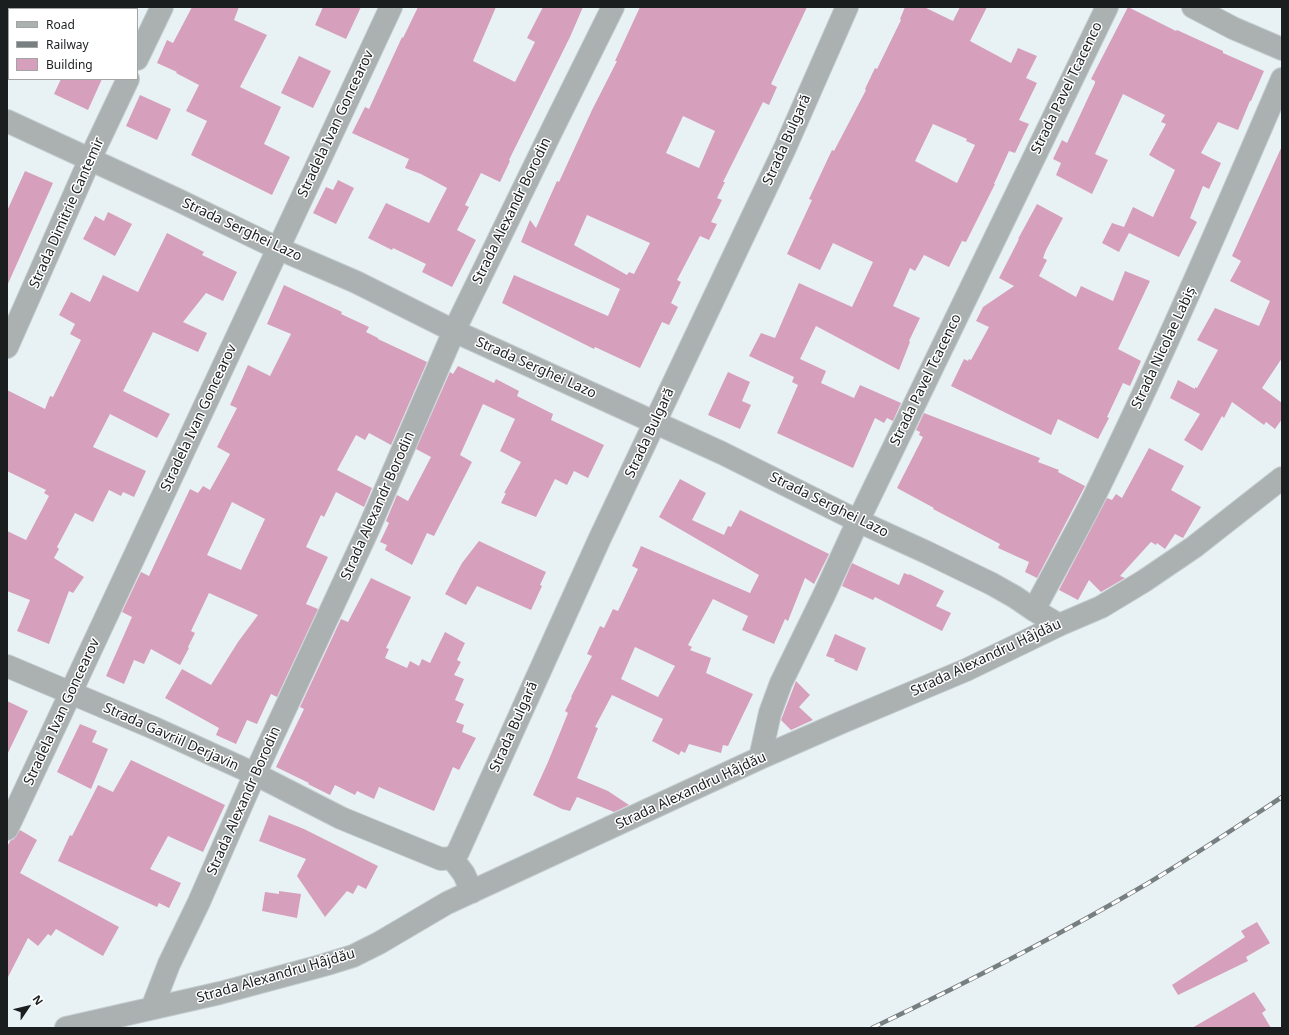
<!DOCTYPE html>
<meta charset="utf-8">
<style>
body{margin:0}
#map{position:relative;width:1289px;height:1035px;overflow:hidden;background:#e8f2f4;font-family:"Noto Sans",sans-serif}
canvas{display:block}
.frame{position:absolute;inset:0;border:8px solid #1a1e1f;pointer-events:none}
.legend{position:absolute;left:8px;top:8px;width:130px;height:72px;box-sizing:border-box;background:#fff;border:1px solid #a3a5a5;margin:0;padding:5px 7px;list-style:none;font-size:12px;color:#1a1e1f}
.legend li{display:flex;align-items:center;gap:8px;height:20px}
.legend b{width:20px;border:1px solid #a3a5a5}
.north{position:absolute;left:8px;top:987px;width:40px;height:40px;-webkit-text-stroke:3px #fff;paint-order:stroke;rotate:55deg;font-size:11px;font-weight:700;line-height:16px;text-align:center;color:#1a1e1f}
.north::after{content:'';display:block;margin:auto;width:14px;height:18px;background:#1a1e1f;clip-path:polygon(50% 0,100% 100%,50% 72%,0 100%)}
</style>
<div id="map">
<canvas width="1289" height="1035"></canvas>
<div class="frame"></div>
<ul class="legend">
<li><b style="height:5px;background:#abb0b1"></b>Road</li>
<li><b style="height:5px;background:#787f80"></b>Railway</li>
<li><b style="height:11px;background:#d6a0bd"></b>Building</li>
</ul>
<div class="north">N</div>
</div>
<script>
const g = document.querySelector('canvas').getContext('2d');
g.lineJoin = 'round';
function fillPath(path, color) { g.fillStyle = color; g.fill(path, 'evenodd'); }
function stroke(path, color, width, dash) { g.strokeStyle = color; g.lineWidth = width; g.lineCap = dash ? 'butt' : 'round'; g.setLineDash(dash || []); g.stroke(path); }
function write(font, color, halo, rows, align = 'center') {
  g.font = font + ' "Noto Sans",sans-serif'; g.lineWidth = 3; g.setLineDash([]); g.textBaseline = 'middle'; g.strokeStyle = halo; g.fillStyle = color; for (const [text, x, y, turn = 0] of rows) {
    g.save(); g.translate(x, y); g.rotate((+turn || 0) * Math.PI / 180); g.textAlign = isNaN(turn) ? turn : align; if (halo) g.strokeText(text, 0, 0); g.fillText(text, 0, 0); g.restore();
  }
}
fillPath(new Path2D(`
 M 192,7 L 239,7 L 234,20 L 267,35 L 240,87 L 281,107 L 264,144 L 290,157 L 272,195 L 191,155 L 207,121 L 186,111 L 199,85 L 176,73 L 177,72 L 157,63 L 167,40 L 173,43 Z
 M 323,7 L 361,7 L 346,39 L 315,25 Z
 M 418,7 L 496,7 L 473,61 L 515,82 L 535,42 L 527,38 L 543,7 L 583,7 L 570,37 L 509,160 L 510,161 L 500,182 L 481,173 L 465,205 L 469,207 L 457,230 L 476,240 L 452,287 L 422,272 L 426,264 L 393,248 L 392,250 L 368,238 L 386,203 L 429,223 L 447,188 L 421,174 L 405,168 L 409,159 L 352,133 L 365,107 L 369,109 L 402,37 L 403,38 Z
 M 640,7 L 807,7 L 771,84 L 777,87 L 769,105 L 763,102 L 723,182 L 725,182 L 717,198 L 722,200 L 711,222 L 717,224 L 709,240 L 700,236 L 677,280 L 681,282 L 671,303 L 678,307 L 669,325 L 662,322 L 640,368 L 595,347 L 594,349 L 502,303 L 514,275 L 608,316 L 620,289 L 521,242 L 530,220 L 536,228 L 557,181 L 559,182 L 592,110 L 617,61 L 615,61 ZM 683,116 L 715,131 L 699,168 L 666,153 ZM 587,215 L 650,243 L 634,274 L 629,272 L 627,275 L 574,245 Z
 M 905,7 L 924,7 L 953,21 L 960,7 L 987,7 L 970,41 L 1011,63 L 1018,48 L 1037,56 L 1026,78 L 1037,83 L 1019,120 L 1029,124 L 1015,153 L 1009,151 L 994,184 L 995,184 L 966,242 L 962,241 L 949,267 L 924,255 L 915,271 L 910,268 L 893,306 L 920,318 L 909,341 L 910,342 L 899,370 L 816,326 L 800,359 L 826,371 L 821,383 L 854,398 L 860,385 L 901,403 L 893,421 L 887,418 L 884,423 L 875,418 L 853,468 L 777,433 L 798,385 L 792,382 L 794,377 L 749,356 L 761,333 L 775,338 L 799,283 L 852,307 L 873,262 L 833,243 L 820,270 L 787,254 L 812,200 L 809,199 L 832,150 L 834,151 L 866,90 L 865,89 L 875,68 L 877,69 L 901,20 L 900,19 ZM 933,124 L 967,139 L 966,141 L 975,145 L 957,183 L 915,161 Z
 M 1128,7 L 1176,31 L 1177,30 L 1223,51 L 1223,53 L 1264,71 L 1251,101 L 1250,101 L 1238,130 L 1218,122 L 1201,153 L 1221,163 L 1209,189 L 1203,186 L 1190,218 L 1197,222 L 1179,257 L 1129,233 L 1119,252 L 1102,243 L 1112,223 L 1124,227 L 1133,207 L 1153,217 L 1175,170 L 1149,155 L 1166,124 L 1161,122 L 1165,115 L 1123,94 L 1095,154 L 1108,160 L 1092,194 L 1056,175 L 1061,163 L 1053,159 L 1062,140 L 1067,143 L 1095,83 L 1095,81 L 1091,79 Z
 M 299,56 L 331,71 L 313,108 L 281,93 Z
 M 61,79 L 102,79 L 88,110 L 54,94 Z
 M 140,95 L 171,109 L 157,140 L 126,126 Z
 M 1282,146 L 1282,358 L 1262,388 L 1282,403 L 1282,419 L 1275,429 L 1266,422 L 1264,425 L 1232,402 L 1224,418 L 1222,416 L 1202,451 L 1184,440 L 1200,414 L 1170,398 L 1178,380 L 1195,389 L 1195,387 L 1197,388 L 1218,350 L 1197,340 L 1215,308 L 1259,326 L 1270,301 L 1230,281 L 1241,261 L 1232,256 Z
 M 25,171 L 53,183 L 7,286 L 7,211 Z
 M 338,180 L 354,188 L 336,224 L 313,213 L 326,187 L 333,190 Z
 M 1037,204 L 1063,218 L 1046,250 L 1043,258 L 1047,260 L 1039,276 L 1076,297 L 1081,286 L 1113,301 L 1125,271 L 1150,281 L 1118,349 L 1141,361 L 1130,386 L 1123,383 L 1107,417 L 1109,418 L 1098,439 L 1058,419 L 1051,435 L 951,386 L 964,359 L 968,361 L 969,359 L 971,360 L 989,327 L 976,321 L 983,307 L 1014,286 L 999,278 L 1019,239 L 1018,239 Z
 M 108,212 L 132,224 L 115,256 L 83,239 L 95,216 L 104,221 Z
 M 167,233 L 204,252 L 202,255 L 237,272 L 223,301 L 206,293 L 183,322 L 207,333 L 198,352 L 153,332 L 123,391 L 170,414 L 157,438 L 110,414 L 93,447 L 146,471 L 134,497 L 123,492 L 121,496 L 109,490 L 93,522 L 75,513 L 57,547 L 59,549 L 54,558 L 84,577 L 73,593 L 69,591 L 49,644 L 17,631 L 30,600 L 7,591 L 7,531 L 26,540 L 49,496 L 44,493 L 46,490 L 7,471 L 7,390 L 45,409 L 50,396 L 53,397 L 81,340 L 70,334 L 75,324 L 59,315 L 71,292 L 90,302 L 103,275 L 138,292 Z
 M 284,285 L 342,312 L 341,314 L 369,327 L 366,332 L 378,338 L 378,339 L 427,362 L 391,445 L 369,433 L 365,440 L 356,435 L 337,470 L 372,488 L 364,507 L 336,492 L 324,517 L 321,515 L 306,547 L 328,557 L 306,604 L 318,609 L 277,697 L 271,694 L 257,724 L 247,720 L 236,744 L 216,735 L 219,728 L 165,698 L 182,669 L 211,685 L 238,642 L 258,615 L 209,593 L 191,631 L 195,633 L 188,647 L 189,648 L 180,665 L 151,649 L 144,664 L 134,660 L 124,684 L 106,676 L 132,617 L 122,612 L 141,572 L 149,576 L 190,489 L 198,493 L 203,486 L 210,490 L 230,454 L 217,447 L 237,408 L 230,405 L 248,365 L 270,376 L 291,334 L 267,324 ZM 232,502 L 265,519 L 241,570 L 207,555 Z
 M 458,366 L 494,383 L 496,379 L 519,391 L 517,396 L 553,414 L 551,420 L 604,445 L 588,478 L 574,471 L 567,485 L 555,479 L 536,517 L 501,503 L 506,493 L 504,493 L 521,462 L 500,451 L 515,419 L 483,404 L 460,455 L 472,462 L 434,536 L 427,533 L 412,565 L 385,550 L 387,545 L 380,542 L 389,523 L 386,521 L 397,495 L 408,501 L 431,457 L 416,449 L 450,372 L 453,374 Z
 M 728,372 L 750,382 L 742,401 L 751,405 L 740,429 L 708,415 Z
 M 924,413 L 1040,458 L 1038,462 L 1059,470 L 1058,472 L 1085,486 L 1037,578 L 1025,572 L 1029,562 L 998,548 L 1000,544 L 933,509 L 934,508 L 897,488 L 923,437 L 919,435 L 920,432 L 916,430 Z
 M 1149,448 L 1184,466 L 1171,490 L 1201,507 L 1183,538 L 1175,534 L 1165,549 L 1157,543 L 1156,545 L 1151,542 L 1120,576 L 1125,578 L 1101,592 L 1089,580 L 1078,600 L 1059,590 L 1107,498 L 1112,500 L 1116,494 L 1122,498 Z
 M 680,479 L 706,493 L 692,520 L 724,535 L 728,526 L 731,527 L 740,510 L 829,554 L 814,584 L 805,578 L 788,621 L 785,619 L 774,644 L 742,630 L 748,616 L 713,599 L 688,645 L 692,647 L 690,650 L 711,658 L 706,673 L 753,694 L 728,746 L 723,745 L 721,753 L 689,744 L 685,753 L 681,751 L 679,755 L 652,741 L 663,719 L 612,695 L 595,727 L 598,728 L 577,778 L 608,791 L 629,805 L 614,812 L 577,797 L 570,811 L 562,809 L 533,795 L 548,762 L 568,713 L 565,711 L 572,697 L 571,697 L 592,656 L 587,654 L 600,626 L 604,628 L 613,609 L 618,611 L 638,569 L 632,566 L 641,546 L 750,593 L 759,575 L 659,517 ZM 635,647 L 675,666 L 658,697 L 621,679 Z
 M 479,541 L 546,572 L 540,585 L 542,586 L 531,610 L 477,586 L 466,605 L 445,594 L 462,563 Z
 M 852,563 L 899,585 L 904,573 L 909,575 L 909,574 L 944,591 L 936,606 L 951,613 L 942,631 L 875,597 L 873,600 L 842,586 Z
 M 371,578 L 411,597 L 386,648 L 389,649 L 385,658 L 407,668 L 410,661 L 419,666 L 422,659 L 430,663 L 445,632 L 465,643 L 457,660 L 461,662 L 454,675 L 464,679 L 455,700 L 464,704 L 456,722 L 464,725 L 462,732 L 476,738 L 459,770 L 453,767 L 434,811 L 379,787 L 374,799 L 357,791 L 355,795 L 335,785 L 330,795 L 308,784 L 309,783 L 276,767 L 304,709 L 300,707 L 341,619 L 348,622 Z
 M 835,634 L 866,648 L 857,671 L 834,661 L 835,659 L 826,656 Z
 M 796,681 L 810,695 L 799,707 L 813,720 L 791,730 L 781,720 Z
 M 7,701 L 28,711 L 7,755 Z
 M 80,724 L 97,731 L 92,742 L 108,749 L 91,789 L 57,772 Z
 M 131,760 L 225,805 L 203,852 L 168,836 L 150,869 L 181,883 L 169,908 L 159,903 L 157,907 L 58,861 L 70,835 L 72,836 L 98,785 L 113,792 Z
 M 269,815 L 304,829 L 378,866 L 366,889 L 358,885 L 353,894 L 347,891 L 325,917 L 297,876 L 306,859 L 259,841 Z
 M 20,830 L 37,840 L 20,873 L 119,927 L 103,956 L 56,929 L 51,936 L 48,934 L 38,946 L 28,938 L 7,979 L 7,847 L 10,841 L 14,839 Z
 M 279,891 L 301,894 L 297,918 L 262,911 L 265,892 L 279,894 Z
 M 1257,922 L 1270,943 L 1246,957 L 1248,961 L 1178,995 L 1172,985 L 1245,937 L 1241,931 Z
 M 1254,992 L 1266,1010 L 1262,1013 L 1271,1028 L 1192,1028 Z`), '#d6a0bd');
const minor = new Path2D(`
 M 1193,7 L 1233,28 L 1282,49
 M 137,59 L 162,7
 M 7,121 L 178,200 L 277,248 L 356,282 L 454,331 L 722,453 L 858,521 L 926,552 L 992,584 L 1015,597 L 1034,610 L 1059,625
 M 7,347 L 90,159 L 128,79
 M 1034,610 C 1053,574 1073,538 1092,501 C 1160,363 1221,221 1282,79
 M 7,666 L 154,728 L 255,774 L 341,818 L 441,859 L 452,858 L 464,874 L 472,892
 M 760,758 L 770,713 L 781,683 L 824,595 L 858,521 L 1107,7
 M 7,829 L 391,7
 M 452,858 L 458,852 L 600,538 L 785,148 L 847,7
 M 152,1008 L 169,964 L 199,902 L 255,774 L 368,530 L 454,331 L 552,130 L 613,7
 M 66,1028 L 220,993 L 324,965 L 353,956 L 379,943 L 447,903 L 760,758 L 840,723 L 966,670 L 1059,625 L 1101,607 L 1144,581 L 1194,547 L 1282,478`);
stroke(minor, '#c3ccce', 24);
stroke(minor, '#abb0b1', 22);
const rail = new Path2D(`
 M 872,1028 C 966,983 1060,935 1150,882 C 1195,855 1238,826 1282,797`);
stroke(rail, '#787f80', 4.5);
stroke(rail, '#fff', 3, [9]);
write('14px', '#1a1e1f', '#fff', [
 ["Strada Pavel Tcacenco",1067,88,-64],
 ["Stradela Ivan Goncearov",336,124,-65],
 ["Strada Bulgară",787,140,-66],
 ["Strada Alexandr Borodin",512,211,-64],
 ["Strada Dimitrie Cantemir",67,213,-66],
 ["Strada Serghei Lazo",242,230,25],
 ["Strada Nicolae Labiș",1164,348,-65],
 ["Strada Serghei Lazo",536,368,24],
 ["Strada Pavel Tcacenco",926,380,-64],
 ["Stradela Ivan Goncearov",199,418,-65],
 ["Strada Bulgară",650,433,-65],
 ["Strada Serghei Lazo",829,505,26],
 ["Strada Alexandr Borodin",378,506,-66],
 ["Strada Alexandru Hâjdău",986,658,-25],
 ["Stradela Ivan Goncearov",62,712,-65],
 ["Strada Bulgară",514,727,-66],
 ["Strada Gavriil Derjavin",171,737,24],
 ["Strada Alexandru Hâjdău",691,791,-25],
 ["Strada Alexandr Borodin",244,801,-66],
 ["Strada Alexandru Hâjdău",276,976,-16]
]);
</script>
